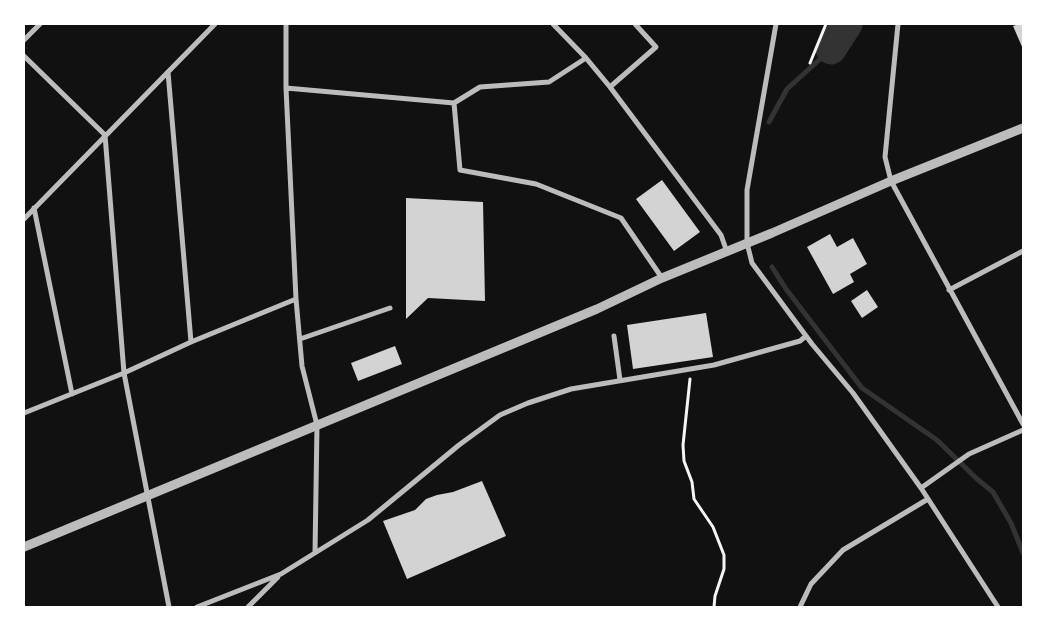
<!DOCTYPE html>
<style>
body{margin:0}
#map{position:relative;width:1047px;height:631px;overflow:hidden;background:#111;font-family:"Alegreya Sans",sans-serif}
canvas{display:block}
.frame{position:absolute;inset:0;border:25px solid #fff;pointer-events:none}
</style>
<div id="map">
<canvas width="1047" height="631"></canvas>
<div class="frame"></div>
</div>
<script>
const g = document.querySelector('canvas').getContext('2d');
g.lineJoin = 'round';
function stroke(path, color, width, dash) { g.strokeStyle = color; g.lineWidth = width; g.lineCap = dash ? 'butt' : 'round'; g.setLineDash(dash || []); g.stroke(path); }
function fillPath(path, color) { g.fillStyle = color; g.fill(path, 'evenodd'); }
stroke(new Path2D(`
 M 769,122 L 787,89 L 831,49
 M 772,267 L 786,289 L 862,388 L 937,440 L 977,479 L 993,492 L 1011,523 L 1023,553`), '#333', 5);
stroke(new Path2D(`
 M 831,49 L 847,24`), '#333', 31);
fillPath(new Path2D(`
 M 1019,24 L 1023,24 L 1023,49 L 1013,26 Z
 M 662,180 L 700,232 L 674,251 L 636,199 Z
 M 406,198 L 483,202 L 485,301 L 428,298 L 406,319 Z
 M 830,234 L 837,247 L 853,238 L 867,264 L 850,274 L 854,282 L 833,294 L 807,247 Z
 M 867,290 L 878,307 L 862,318 L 851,301 Z
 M 706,313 L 713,357 L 633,369 L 627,325 Z
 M 395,346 L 402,364 L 358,381 L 351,363 Z
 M 482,481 L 506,536 L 407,579 L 383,521 L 415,510 L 426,499 L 437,495 L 453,492 Z`), '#d3d3d3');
stroke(new Path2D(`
 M 810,63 L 826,24
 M 690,379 L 683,445 L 684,461 L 692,482 L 694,499 L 713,527 L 724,555 L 724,569 L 715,596 L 714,607`), '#f5f5f5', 3);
stroke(new Path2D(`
 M 286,24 L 286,88 L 296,299 L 302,366 L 317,425 L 315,553
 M 553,24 L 586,58 L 610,87 L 721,235 L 727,252
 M 776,24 L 747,190 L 747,243 L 752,263 L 812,344 L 853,393 L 921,488 L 998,607
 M 898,24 L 885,157 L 891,181 L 1023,424
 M 24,40 L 40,24
 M 24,56 L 105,135 L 124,373 L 169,607
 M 586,58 L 549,82 L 480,87 L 454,103 L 460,170 L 536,184 L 621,218 L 662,278
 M 168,72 L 191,342
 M 610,87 L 656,47 L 635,24
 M 286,88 L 454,103
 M 34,208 L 72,394
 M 24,219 L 215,24
 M 949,290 L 1023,251
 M 614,336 L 620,380
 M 300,339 L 390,308
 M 24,413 L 124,373 L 191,342 L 296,299
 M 921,488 L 969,454 L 1023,430
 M 197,607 L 281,574 L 368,520 L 459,445 L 500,415 L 528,403 L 571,389 L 714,365 L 800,341 L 806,336
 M 248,607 L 278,577
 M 800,607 L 811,584 L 843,550 L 928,499`), '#bcbcbc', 5);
stroke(new Path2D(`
 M 24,547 L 597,309 L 662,278 L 772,233 L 891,181 L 1023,128`), '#bcbcbc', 9);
</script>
